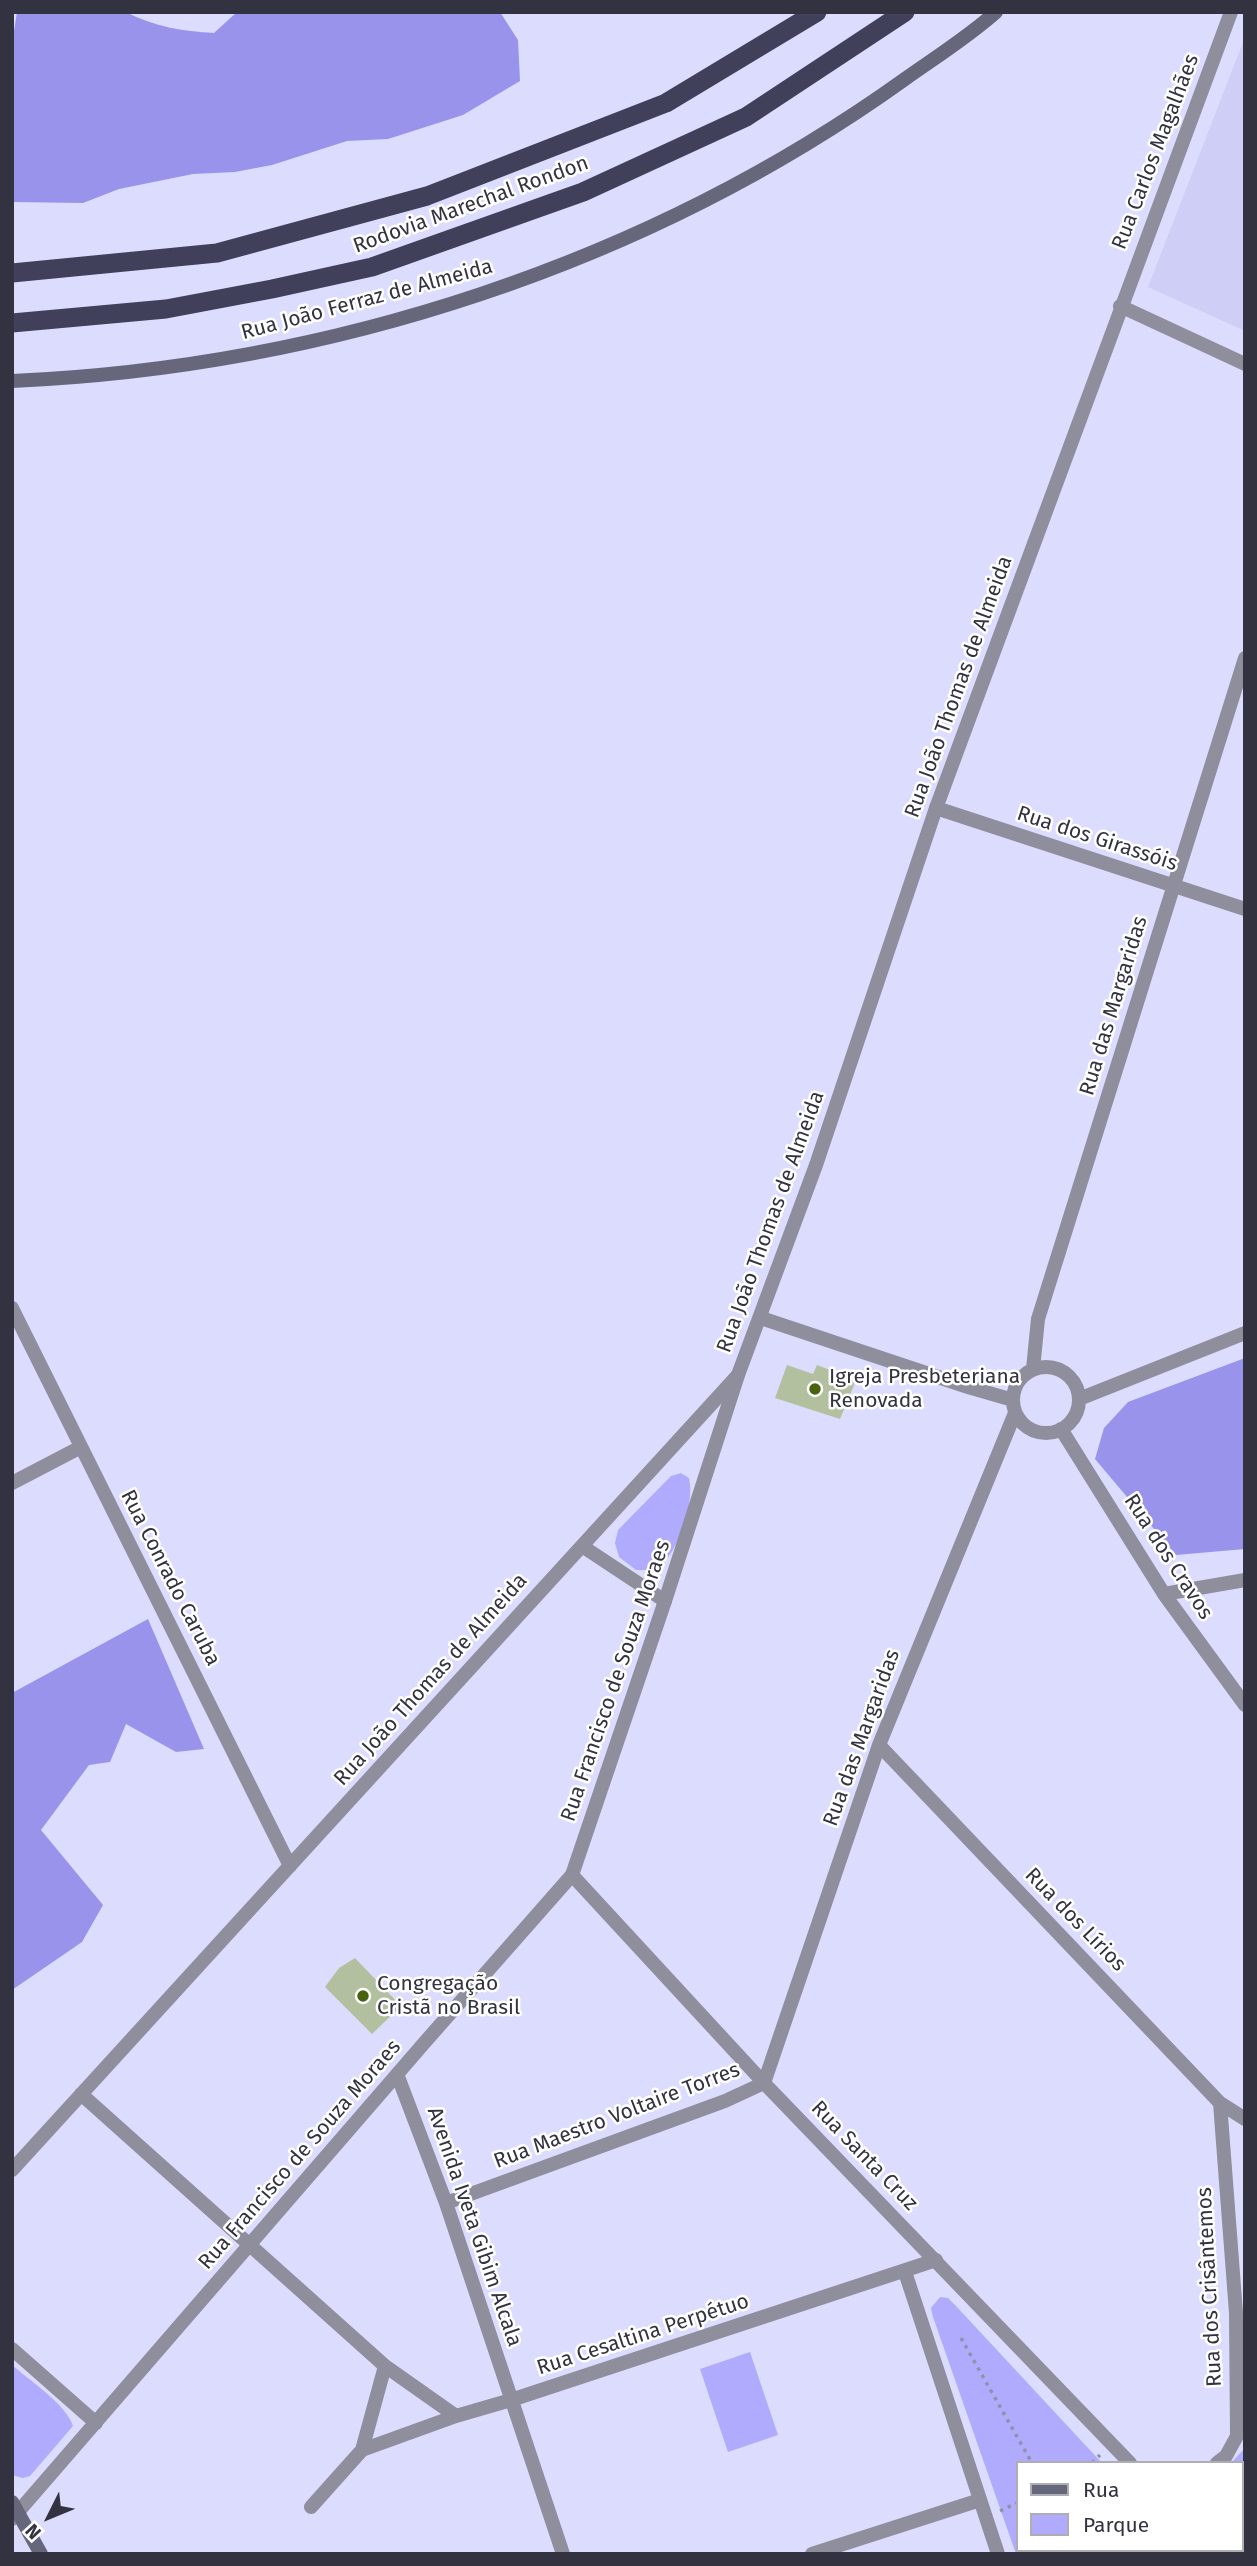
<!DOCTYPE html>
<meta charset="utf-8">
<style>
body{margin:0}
#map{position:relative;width:1257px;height:2566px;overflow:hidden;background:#dcdcfe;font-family:"Fira Sans",sans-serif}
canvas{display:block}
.frame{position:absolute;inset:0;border:14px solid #333240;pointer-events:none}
.legend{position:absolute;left:1016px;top:2461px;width:228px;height:91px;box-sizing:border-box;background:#fff;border:2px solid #adadb3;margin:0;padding:9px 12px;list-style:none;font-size:21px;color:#333240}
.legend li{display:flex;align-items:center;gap:14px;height:35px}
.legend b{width:35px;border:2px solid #adadb3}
.north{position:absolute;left:14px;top:2482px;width:70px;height:70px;-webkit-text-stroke:5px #fff;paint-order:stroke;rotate:227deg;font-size:19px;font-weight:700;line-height:28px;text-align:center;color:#333240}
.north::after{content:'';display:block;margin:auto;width:24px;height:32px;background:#333240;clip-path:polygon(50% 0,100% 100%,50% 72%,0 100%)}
</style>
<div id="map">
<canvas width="1257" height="2566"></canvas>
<div class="frame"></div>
<ul class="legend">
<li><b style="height:9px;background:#67677b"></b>Rua</li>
<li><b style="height:19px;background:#b0abfd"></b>Parque</li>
</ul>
<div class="north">N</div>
</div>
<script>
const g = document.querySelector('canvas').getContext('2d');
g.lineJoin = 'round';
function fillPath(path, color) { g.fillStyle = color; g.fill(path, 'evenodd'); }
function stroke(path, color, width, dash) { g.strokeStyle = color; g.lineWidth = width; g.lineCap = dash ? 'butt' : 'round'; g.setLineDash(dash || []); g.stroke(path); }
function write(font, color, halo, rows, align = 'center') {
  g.font = font + ' "Fira Sans",sans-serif'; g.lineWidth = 5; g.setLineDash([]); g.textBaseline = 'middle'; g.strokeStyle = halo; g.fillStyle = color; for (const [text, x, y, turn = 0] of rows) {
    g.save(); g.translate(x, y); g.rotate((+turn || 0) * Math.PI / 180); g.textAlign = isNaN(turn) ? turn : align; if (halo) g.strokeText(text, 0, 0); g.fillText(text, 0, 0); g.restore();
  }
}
fillPath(new Path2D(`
 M 1245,37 L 1245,331 L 1148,287 Z`), '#cfcef7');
fillPath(new Path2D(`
 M 681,1473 L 689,1478 C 695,1506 678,1552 657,1570 L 636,1570 L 619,1557 L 615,1543 L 618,1530 L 671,1476 Z
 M 940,2297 L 948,2298 L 956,2306 L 1102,2463 L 1017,2463 L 1017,2550 L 1183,2550 L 1187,2554 L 1016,2554 L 933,2317 L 931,2308 Z
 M 750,2352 L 778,2435 L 728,2452 L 700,2369 Z
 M 12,2365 C 30,2381 66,2404 73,2426 L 30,2476 L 23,2478 L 12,2475 Z
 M 1245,2448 L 1245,2554 L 1232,2554 L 1229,2550 L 1241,2550 L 1241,2463 L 1231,2463 Z`), '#b0abfd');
fillPath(new Path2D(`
 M 17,12 L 126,12 C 155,27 182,31 214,33 L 237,12 L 500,12 L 518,40 L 520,81 L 463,115 L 388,139 L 347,141 L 272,165 L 235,172 L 193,174 L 119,189 L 83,203 L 12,202 L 12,44 Z
 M 1245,1358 L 1245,1549 L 1176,1555 L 1095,1459 L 1104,1428 L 1128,1402 Z
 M 148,1619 L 204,1749 L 176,1752 L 126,1724 L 110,1762 L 89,1765 L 41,1830 L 103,1905 L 82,1942 L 12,1990 L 12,1693 Z`), '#9a93eb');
fillPath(new Path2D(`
 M 787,1365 L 813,1374 L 817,1365 L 856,1380 L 840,1419 L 775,1398 Z
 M 355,1958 L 401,2006 L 372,2034 L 325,1987 L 339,1968 Z`), '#b3c09f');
stroke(new Path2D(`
 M 961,2338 L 1032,2463
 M 1092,2463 L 1100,2455
 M 1000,2511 L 1017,2503
 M 1082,2550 L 1084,2554`), '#9291ab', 3.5, [3.5, 5]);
stroke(new Path2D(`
 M 1120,306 L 1245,364
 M 936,808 L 1245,909
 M 12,1308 L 290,1866
 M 761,1318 L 968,1387 L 1013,1400
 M1013 1400a33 33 0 1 1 66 0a33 33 0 1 1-66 0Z
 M 1033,1369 L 1038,1319 L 1245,658
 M 1079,1399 L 1245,1333
 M 1061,1429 L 1164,1594 L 1245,1705
 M 12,1483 L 81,1447
 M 582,1546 L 665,1601
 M 1164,1594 L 1245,1580
 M 879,1745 L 1220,2103 L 1245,2119
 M 397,2074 L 446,2203 L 563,2554
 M 81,2094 L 385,2366 L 456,2416
 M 12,2170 L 738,1375
 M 446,2203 L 725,2101 L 764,2083 L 879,1745 L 1015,1413
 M 905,2272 L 998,2554
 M 12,2349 L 96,2423
 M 362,2450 L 456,2416 L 511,2400 L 936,2260
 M 1217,2463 L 1226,2456 L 1237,2436 L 1236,2313 L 1220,2103
 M 311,2507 L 362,2450 L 385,2366
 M 12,2519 L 425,2042 L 572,1875
 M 812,2554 L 980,2500`), '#8e8e9c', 14);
stroke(new Path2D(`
 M 1130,2463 L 764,2083 L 572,1875 L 665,1601 L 738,1375 L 816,1165 L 936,808 L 1231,12
 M 1215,2550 L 1218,2554`), '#8e8e9c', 14);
stroke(new Path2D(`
 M 12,381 C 329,367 647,264 905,79 C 936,57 968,37 996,12
 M 12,2502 L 41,2554`), '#67677b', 14);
stroke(new Path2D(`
 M 12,273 L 217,253 L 427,196 L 666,103 L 817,12
 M 12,323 L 166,309 L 272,289 L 372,267 L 583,192 L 746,117 L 905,12`), '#41405a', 19);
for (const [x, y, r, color] of [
 [815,1389,7,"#496210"],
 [363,1996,7,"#496210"]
]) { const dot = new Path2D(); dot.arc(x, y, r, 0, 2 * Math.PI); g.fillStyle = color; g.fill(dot); stroke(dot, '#fff', 2.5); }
write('21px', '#333240', '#fff', [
 ["Rua Carlos Magalhães",1156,152,-69],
 ["Rodovia Marechal Rondon",471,205,-20],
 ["Rua João Ferraz de Almeida",367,300,-15],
 ["Rua João Thomas de Almeida",959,687,-70],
 ["Rua dos Girassóis",1097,839,18],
 ["Rua das Margaridas",1114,1006,-73],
 ["Rua João Thomas de Almeida",771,1222,-70],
 ["Rua dos Cravos",1168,1557,57],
 ["Rua Conrado Caruba",170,1578,63],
 ["Rua João Thomas de Almeida",431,1680,-48],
 ["Rua Francisco de Souza Moraes",616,1681,-71],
 ["Rua das Margaridas",862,1738,-70],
 ["Rua dos Lírios",1075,1920,46],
 ["Rua Maestro Voltaire Torres",617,2116,-21],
 ["Rua Francisco de Souza Moraes",300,2155,-49],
 ["Rua Santa Cruz",864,2156,46],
 ["Avenida Iveta Gibim Alcala",474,2227,71],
 ["Rua dos Crisântemos",1210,2287,-93],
 ["Rua Cesaltina Perpétuo",643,2335,-18]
]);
write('21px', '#333240', '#fff', [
 ["Igreja Presbeteriana",829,1377],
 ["Renovada",829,1401],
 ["Congregação",377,1984],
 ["Cristã no Brasil",377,2008]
], 'left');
</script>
